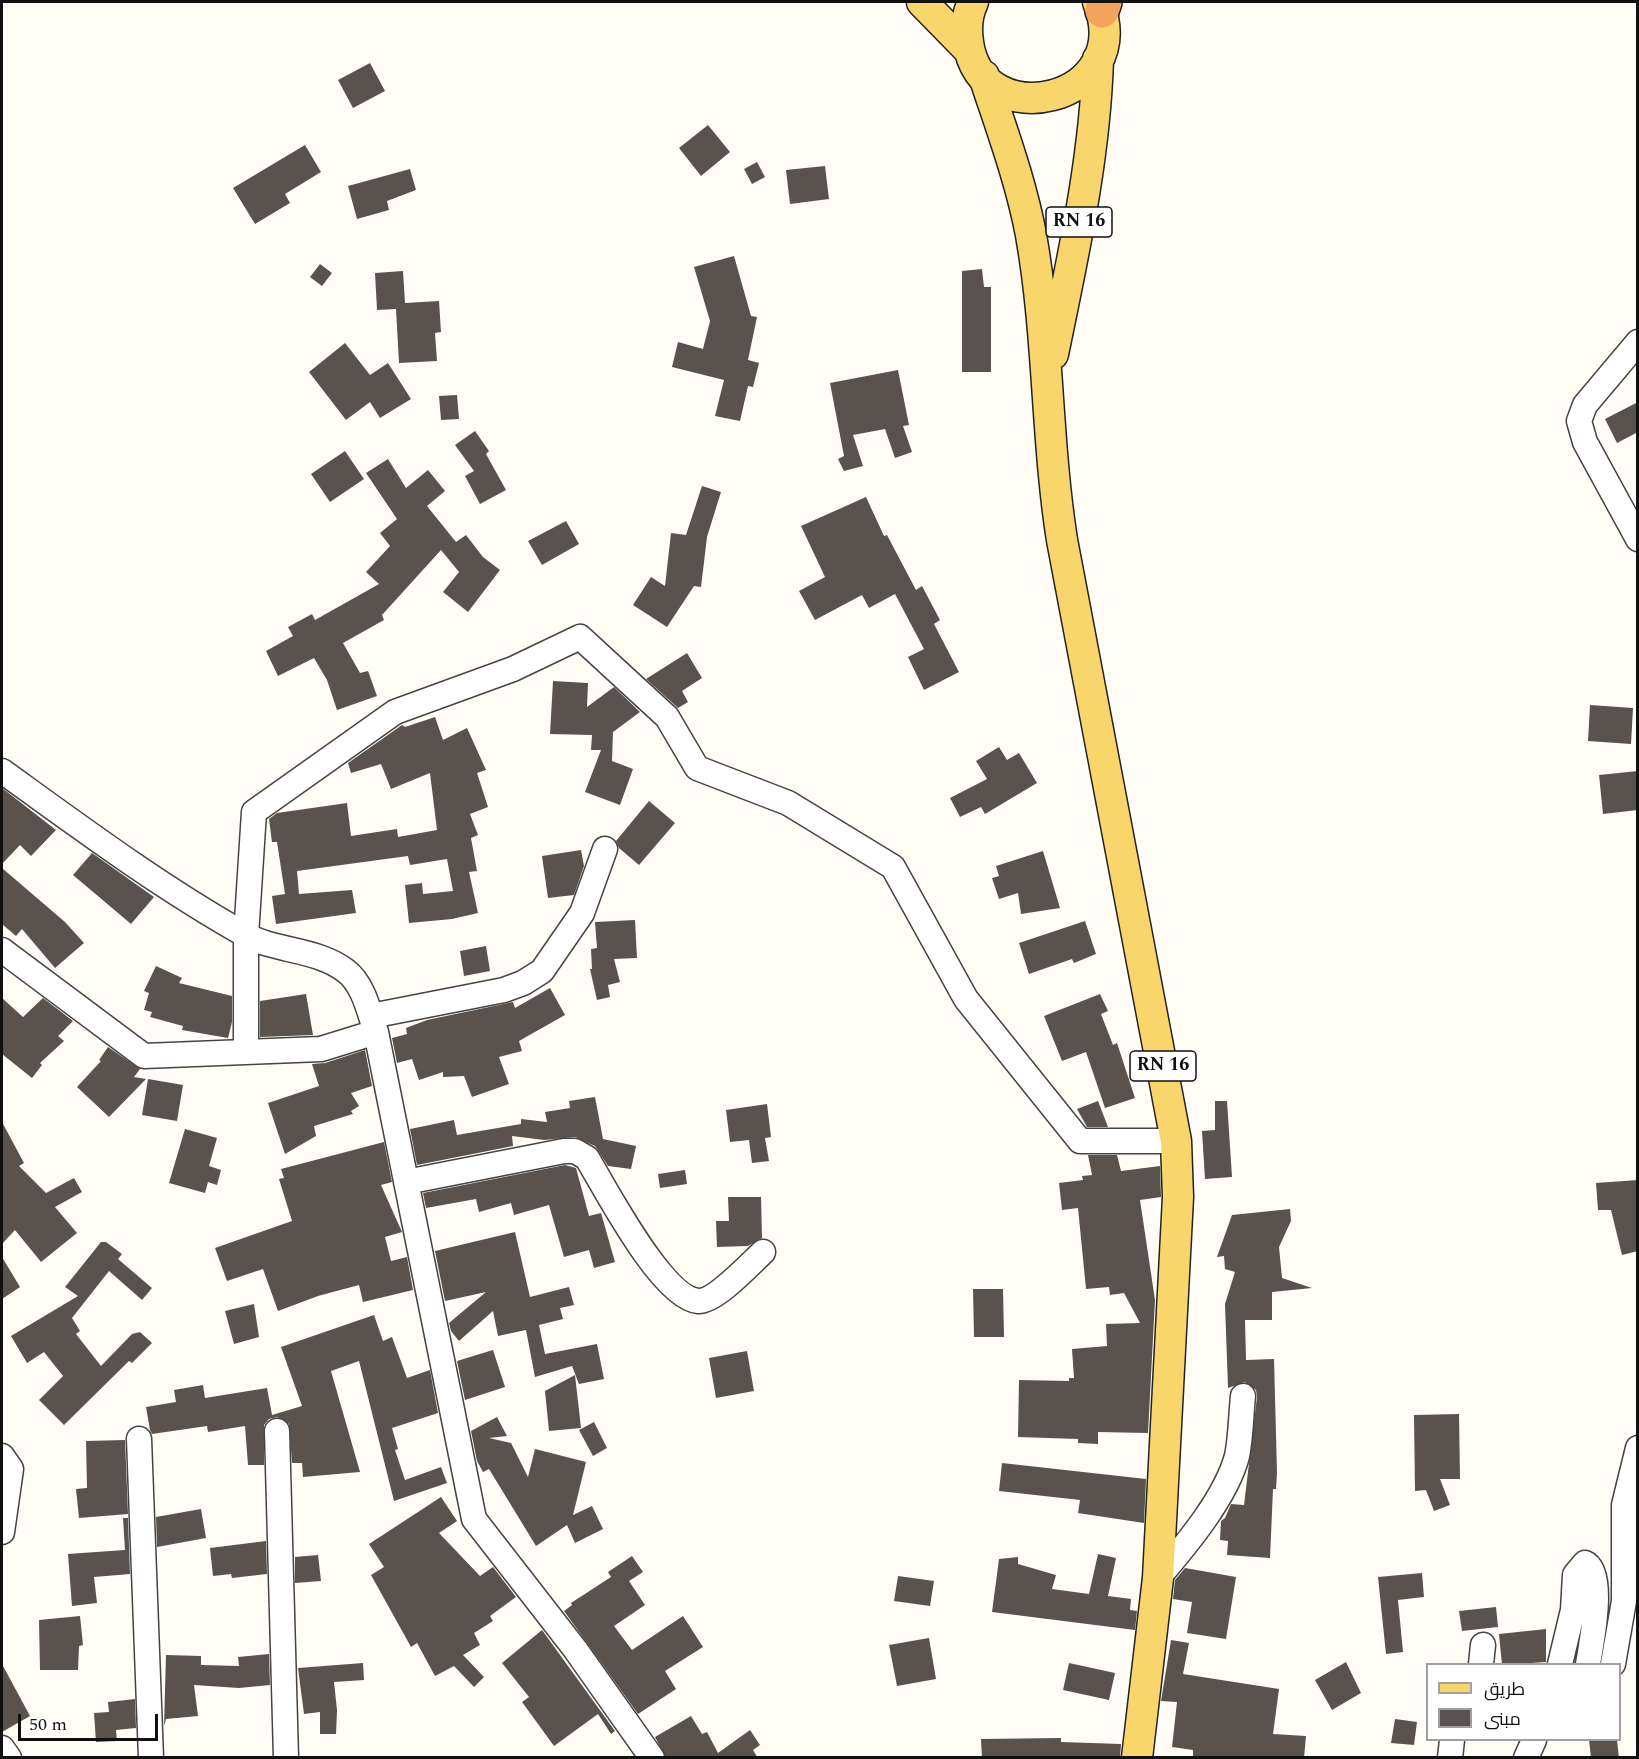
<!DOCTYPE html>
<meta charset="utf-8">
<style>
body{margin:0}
#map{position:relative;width:1639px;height:1759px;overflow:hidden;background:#fffdf5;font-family:Spectral,Cairo,serif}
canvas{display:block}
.frame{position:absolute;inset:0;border:3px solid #111;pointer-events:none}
.legend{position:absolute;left:1426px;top:1663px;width:195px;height:78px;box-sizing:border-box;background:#fff;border:2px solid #a0a0a0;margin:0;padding:8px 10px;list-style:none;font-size:18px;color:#111}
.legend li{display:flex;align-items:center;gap:12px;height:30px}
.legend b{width:30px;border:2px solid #a0a0a0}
.scale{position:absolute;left:18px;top:1714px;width:140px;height:27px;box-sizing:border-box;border:3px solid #111;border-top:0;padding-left:8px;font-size:18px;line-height:21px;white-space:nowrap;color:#111;-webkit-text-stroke:4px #fff;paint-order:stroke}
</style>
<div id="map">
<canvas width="1639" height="1759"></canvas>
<div class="frame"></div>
<ul class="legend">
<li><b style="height:8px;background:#f9d66b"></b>طريق</li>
<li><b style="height:16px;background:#5a524d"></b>مبنى</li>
</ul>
<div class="scale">50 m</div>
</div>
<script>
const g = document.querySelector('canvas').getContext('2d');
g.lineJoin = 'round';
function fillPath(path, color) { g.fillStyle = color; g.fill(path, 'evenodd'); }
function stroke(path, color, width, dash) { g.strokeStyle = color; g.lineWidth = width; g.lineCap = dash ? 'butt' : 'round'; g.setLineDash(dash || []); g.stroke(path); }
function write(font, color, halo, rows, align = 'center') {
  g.font = font + ' Spectral,serif'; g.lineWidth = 6; g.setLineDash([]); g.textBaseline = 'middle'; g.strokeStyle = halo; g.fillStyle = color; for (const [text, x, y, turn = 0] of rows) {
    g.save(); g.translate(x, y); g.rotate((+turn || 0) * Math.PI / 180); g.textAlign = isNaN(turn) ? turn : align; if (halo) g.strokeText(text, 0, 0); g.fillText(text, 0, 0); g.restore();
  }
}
fillPath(new Path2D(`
 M 370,63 L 385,91 L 353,108 L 338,80 Z
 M 708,125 L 730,152 L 701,176 L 679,148 Z
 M 305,145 L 321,172 L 285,194 L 290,203 L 255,224 L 233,188 Z
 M 757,162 L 765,177 L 752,184 L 744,169 Z
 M 825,166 L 829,199 L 790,204 L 786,170 Z
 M 410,169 L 416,190 L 387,201 L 389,210 L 357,219 L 348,186 Z
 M 734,256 L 751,316 L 757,317 L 748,360 L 759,363 L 753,387 L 748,386 L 740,421 L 715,416 L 724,380 L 672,367 L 678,342 L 703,349 L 710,321 L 694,267 Z
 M 320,264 L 332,273 L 322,286 L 310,277 Z
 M 982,269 L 984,287 L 991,287 L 991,372 L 962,372 L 962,271 Z
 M 403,271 L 405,303 L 439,301 L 441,332 L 435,333 L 437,361 L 399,363 L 396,309 L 377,310 L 375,273 Z
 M 345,343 L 370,375 L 388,363 L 411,399 L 380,418 L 370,402 L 346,420 L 309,372 Z
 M 898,370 L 909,425 L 903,426 L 912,452 L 895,458 L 885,429 L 853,435 L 863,466 L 844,471 L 838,459 L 844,456 L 830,383 Z
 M 457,395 L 459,419 L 441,420 L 439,396 Z
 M 1638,402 L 1638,432 L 1617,443 L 1605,419 Z
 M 475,431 L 489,451 L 486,454 L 506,490 L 480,504 L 465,476 L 474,471 L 455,445 Z
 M 345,451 L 364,479 L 330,502 L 311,474 Z
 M 388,459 L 406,488 L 428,470 L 445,491 L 427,506 L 456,542 L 466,535 L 483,557 L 500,570 L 468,612 L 443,592 L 459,572 L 441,550 L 382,615 L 384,620 L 343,643 L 360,673 L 368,671 L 377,696 L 337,710 L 327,680 L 314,658 L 278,676 L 266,651 L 293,636 L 288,627 L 312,614 L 315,620 L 379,584 L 366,572 L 390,546 L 380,533 L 397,519 L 366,473 Z
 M 702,486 L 721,492 L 707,537 L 701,587 L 694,586 L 667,627 L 633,605 L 651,577 L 665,586 L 671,533 L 686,535 Z
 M 866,497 L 884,536 L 887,535 L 916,590 L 922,586 L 940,620 L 934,624 L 959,672 L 924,690 L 908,657 L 924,649 L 895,594 L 869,608 L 862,595 L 815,620 L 799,591 L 825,577 L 801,526 Z
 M 566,521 L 579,544 L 542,565 L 528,541 Z
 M 687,653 L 702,678 L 682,691 L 688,702 L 678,708 L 646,679 Z
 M 553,681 L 588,683 L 587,707 L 614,687 L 640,712 L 613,732 L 612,761 L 633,769 L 620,805 L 585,792 L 601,750 L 591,750 L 592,735 L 550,734 Z
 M 1590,705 L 1633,708 L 1631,744 L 1588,741 Z
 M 435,717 L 443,740 L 467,728 L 486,770 L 477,773 L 488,807 L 470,814 L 478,835 L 471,838 L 477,871 L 469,872 L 478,913 L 452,919 L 409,923 L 405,885 L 422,883 L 423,894 L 453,891 L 447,859 L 410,865 L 408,856 L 297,871 L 299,894 L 352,890 L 356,913 L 276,924 L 272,896 L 285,894 L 277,842 L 272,842 L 269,819 L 277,813 L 347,803 L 351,836 L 397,829 L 398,837 L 437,830 L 430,773 L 391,789 L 381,764 L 351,773 L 348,763 L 402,725 L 405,727 Z
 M 999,747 L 1007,760 L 1019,753 L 1037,783 L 985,814 L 981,807 L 960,817 L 950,798 L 987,779 L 976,761 Z
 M 1638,771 L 1638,810 L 1603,814 L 1599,775 Z
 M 2,788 L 56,830 L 31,856 L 20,845 L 2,864 Z
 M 649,801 L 675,823 L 639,865 L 619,848 L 616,841 Z
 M 581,850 L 584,866 L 574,895 L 548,898 L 542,856 Z
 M 1043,851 L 1060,908 L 1021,914 L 1018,893 L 999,899 L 992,878 L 999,876 L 996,866 Z
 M 92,853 L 154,897 L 131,924 L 73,875 Z
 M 2,868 L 65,922 L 84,943 L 55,968 L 22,929 L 16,936 L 2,924 Z
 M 635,920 L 637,958 L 614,959 L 620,982 L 608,985 L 610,997 L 597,1000 L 590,969 L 592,969 L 591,949 L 597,948 L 595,922 Z
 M 1085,921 L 1096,954 L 1074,963 L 1072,959 L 1029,974 L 1019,943 Z
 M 486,946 L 490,971 L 464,976 L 460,951 Z
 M 156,966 L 182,978 L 179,983 L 232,996 L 232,1022 L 228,1038 L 182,1030 L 183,1026 L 150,1017 L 152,1012 L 144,1010 L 149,993 L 144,991 Z
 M 550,988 L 565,1015 L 519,1041 L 522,1051 L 499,1057 L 509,1084 L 472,1097 L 464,1076 L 443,1077 L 443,1072 L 419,1080 L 412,1059 L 397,1063 L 392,1038 L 407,1034 L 406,1028 L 427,1020 L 513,1002 L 515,1008 Z
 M 306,994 L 313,1035 L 260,1037 L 260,1001 Z
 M 1100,994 L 1108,1011 L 1101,1014 L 1113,1045 L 1117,1043 L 1135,1098 L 1105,1108 L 1086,1052 L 1062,1061 L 1044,1016 Z
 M 2,998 L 23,1017 L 43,998 L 73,1021 L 58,1036 L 64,1041 L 40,1063 L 42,1065 L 32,1078 L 2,1054 Z
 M 108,1047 L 140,1069 L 134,1077 L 146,1079 L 109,1117 L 77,1087 L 101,1061 L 99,1060 Z
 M 365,1050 L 372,1086 L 351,1093 L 359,1106 L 351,1111 L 353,1114 L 314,1126 L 316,1136 L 285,1154 L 268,1103 L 319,1086 L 312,1064 L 325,1063 Z
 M 148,1079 L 183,1085 L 177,1121 L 142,1115 Z
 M 595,1097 L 603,1139 L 636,1146 L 631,1169 L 608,1166 L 595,1146 L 575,1137 L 544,1140 L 512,1136 L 513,1146 L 417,1165 L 410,1129 L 454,1120 L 457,1135 L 521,1124 L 521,1119 L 547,1122 L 545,1112 L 570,1108 L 569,1101 Z
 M 1098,1101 L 1108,1127 L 1087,1127 L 1077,1109 Z
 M 1215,1101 L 1227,1101 L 1232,1177 L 1205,1179 L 1202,1131 L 1215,1130 Z
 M 767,1104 L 771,1137 L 765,1138 L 769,1161 L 752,1163 L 749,1140 L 730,1142 L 726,1110 Z
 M 2,1122 L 24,1163 L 19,1166 L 46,1193 L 74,1178 L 82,1192 L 55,1207 L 77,1233 L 41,1262 L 15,1230 L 2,1244 Z
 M 185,1129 L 217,1138 L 209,1166 L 221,1170 L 217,1185 L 208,1182 L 205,1193 L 169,1183 Z
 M 384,1142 L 392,1182 L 381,1185 L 402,1232 L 385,1237 L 391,1261 L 407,1257 L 413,1290 L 363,1302 L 359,1285 L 318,1296 L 278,1311 L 263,1269 L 227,1281 L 215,1248 L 292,1221 L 279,1179 L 284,1178 L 281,1169 Z
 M 1088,1155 L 1117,1155 L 1121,1171 L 1160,1166 L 1161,1197 L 1140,1200 L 1155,1300 L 1148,1433 L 1098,1432 L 1098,1444 L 1078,1443 L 1078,1439 L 1018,1437 L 1019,1380 L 1069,1381 L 1069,1378 L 1074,1378 L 1072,1349 L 1107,1346 L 1106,1324 L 1140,1323 L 1124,1293 L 1110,1295 L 1109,1287 L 1086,1289 L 1078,1208 L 1062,1210 L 1059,1183 L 1083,1180 L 1082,1176 L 1092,1175 Z
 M 565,1165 L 576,1168 L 589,1216 L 601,1213 L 615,1262 L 594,1268 L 589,1250 L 564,1257 L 549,1205 L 514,1215 L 511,1203 L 479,1212 L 476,1199 L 426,1208 L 423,1193 Z
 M 685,1170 L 687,1184 L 660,1188 L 658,1174 Z
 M 1638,1180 L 1638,1251 L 1622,1255 L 1611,1210 L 1598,1210 L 1596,1183 Z
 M 728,1197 L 761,1197 L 762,1238 L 748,1246 L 717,1247 L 716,1221 L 729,1221 Z
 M 1290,1209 L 1291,1221 L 1279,1247 L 1282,1278 L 1312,1288 L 1272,1292 L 1272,1320 L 1245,1320 L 1246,1360 L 1274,1359 L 1277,1473 L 1276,1489 L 1273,1489 L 1270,1558 L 1227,1555 L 1228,1541 L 1220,1540 L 1221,1521 L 1225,1518 L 1231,1504 L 1244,1505 L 1257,1397 L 1256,1390 L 1245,1382 L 1228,1388 L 1225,1304 L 1235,1272 L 1225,1269 L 1224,1256 L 1217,1257 L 1232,1215 Z
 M 515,1232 L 530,1297 L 569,1287 L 574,1305 L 560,1308 L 563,1319 L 539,1325 L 545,1354 L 597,1344 L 604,1379 L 579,1384 L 572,1366 L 535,1377 L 526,1330 L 498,1336 L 493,1311 L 459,1341 L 451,1331 L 449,1323 L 486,1292 L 445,1301 L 435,1251 Z
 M 101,1242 L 106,1242 L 122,1254 L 118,1259 L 152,1288 L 142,1300 L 109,1271 L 72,1318 L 80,1331 L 76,1334 L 101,1366 L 132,1334 L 140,1332 L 152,1343 L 132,1363 L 129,1361 L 64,1425 L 39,1400 L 63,1376 L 44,1352 L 27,1363 L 11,1336 L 78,1296 L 65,1287 Z
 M 2,1257 L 20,1287 L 2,1299 Z
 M 973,1289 L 1003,1289 L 1004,1337 L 974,1337 Z
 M 254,1304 L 259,1337 L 234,1344 L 225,1311 Z
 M 374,1315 L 383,1341 L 392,1337 L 407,1378 L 430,1370 L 438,1413 L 392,1428 L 398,1449 L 395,1450 L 405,1480 L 441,1467 L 447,1483 L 394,1501 L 359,1361 L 331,1371 L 360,1472 L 303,1477 L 302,1463 L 292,1463 L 289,1424 L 277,1417 L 269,1419 L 264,1425 L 264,1465 L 248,1465 L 245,1426 L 208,1432 L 207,1426 L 152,1434 L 150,1430 L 146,1407 L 176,1402 L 174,1390 L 203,1385 L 205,1398 L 267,1388 L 272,1415 L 302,1406 L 281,1347 Z
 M 493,1350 L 505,1387 L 465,1400 L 457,1361 Z
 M 747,1351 L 754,1391 L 716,1398 L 709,1358 Z
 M 575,1375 L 581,1428 L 549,1431 L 545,1391 Z
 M 1459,1414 L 1460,1479 L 1440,1479 L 1450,1505 L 1434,1511 L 1426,1490 L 1415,1491 L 1414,1415 Z
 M 497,1417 L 507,1436 L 489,1438 L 511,1443 L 528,1477 L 535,1449 L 586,1462 L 573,1515 L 592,1506 L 603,1529 L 575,1543 L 567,1525 L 536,1546 L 489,1469 L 483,1472 L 477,1461 L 471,1431 Z
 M 594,1422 L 607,1448 L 593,1456 L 579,1430 Z
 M 125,1440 L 128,1514 L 79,1518 L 76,1489 L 87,1488 L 86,1441 Z
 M 1002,1463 L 1146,1479 L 1144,1523 L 1078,1513 L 1080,1500 L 999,1491 Z
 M 441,1497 L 457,1521 L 439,1533 L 480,1576 L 493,1567 L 516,1597 L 490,1616 L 493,1621 L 474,1633 L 480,1645 L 463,1655 L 484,1677 L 474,1687 L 454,1666 L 435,1676 L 417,1643 L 411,1647 L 371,1575 L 384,1567 L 369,1544 Z
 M 201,1509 L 206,1538 L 157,1547 L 156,1517 Z
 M 123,1518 L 128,1518 L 130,1574 L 94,1577 L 97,1603 L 72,1606 L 68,1554 L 125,1550 Z
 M 266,1541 L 267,1574 L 232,1578 L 231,1574 L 213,1576 L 210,1548 Z
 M 1098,1554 L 1116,1558 L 1108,1596 L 1131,1599 L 1130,1610 L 1137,1611 L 1135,1630 L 992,1612 L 999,1559 L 1018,1557 L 1018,1564 L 1056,1575 L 1052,1589 L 1089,1594 Z
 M 318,1555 L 321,1581 L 295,1583 L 295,1557 Z
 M 632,1556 L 643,1572 L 629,1581 L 645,1605 L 614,1626 L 632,1650 L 683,1616 L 703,1647 L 665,1671 L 676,1689 L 638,1714 L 564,1611 L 572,1605 L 571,1603 L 611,1577 L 608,1572 Z
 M 1185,1568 L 1236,1577 L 1226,1639 L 1187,1633 L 1192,1602 L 1173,1599 L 1175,1580 Z
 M 1422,1573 L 1424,1597 L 1398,1600 L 1403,1652 L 1386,1654 L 1378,1577 Z
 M 898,1576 L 934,1581 L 930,1606 L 894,1601 Z
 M 1496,1607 L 1498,1627 L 1462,1631 L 1459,1611 Z
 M 80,1616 L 83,1645 L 79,1646 L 78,1670 L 40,1670 L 39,1620 Z
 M 1546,1629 L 1546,1662 L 1502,1665 L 1499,1634 Z
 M 542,1630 L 615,1731 L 611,1734 L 598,1714 L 554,1746 L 522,1702 L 529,1697 L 502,1663 Z
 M 929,1638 L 936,1679 L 897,1686 L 889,1645 Z
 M 1171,1640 L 1189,1643 L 1183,1674 L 1279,1689 L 1273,1734 L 1306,1736 L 1304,1758 L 1193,1758 L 1193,1750 L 1172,1747 L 1177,1702 L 1161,1701 Z
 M 269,1654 L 270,1685 L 239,1688 L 194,1685 L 198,1716 L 166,1719 L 164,1726 L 166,1655 L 201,1656 L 201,1665 L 239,1666 L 238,1657 Z
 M 1346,1662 L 1361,1693 L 1332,1710 L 1315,1680 Z
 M 363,1663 L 364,1680 L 334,1682 L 337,1710 L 336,1734 L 320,1734 L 320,1712 L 304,1714 L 298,1668 Z
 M 1069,1663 L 1115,1673 L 1109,1700 L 1063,1690 Z
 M 2,1664 L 30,1716 L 2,1732 Z
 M 135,1699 L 136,1728 L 116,1730 L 117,1741 L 96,1742 L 94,1713 L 109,1712 L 108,1702 Z
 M 691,1716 L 702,1734 L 707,1732 L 718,1753 L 750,1730 L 760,1745 L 753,1750 L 758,1758 L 666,1758 L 655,1737 Z
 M 1395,1719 L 1417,1722 L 1414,1745 L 1391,1743 Z
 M 1061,1738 L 1061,1742 L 1121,1744 L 1120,1758 L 982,1758 L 981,1739 Z
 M 1589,1740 L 1617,1740 L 1619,1758 L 1591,1758 Z`), '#5a524d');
const minor = new Path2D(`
 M 1638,342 L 1585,405 L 1579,421 L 1585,442 L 1638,539
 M 2,771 C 81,828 159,886 244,934 C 275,952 316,948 346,971 C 364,985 369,1012 376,1032
 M 2,950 L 144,1056 L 321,1049 L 376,1032 L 474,1519 L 575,1649 L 652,1758
 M 371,1016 L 504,990 L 523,983 L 542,971 L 582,913 L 605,849
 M 246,1052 L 246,936 L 254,812 L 395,712 L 513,669 L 580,637 L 667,717 L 697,768 L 788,803 L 893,867 L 966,999 L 1080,1141 L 1176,1141
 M 406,1182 L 564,1151 L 575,1151 L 587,1158 C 605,1188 662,1298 698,1301 C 715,1302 750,1264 763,1252
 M 277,1431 L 286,1758
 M 139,1439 L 151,1758
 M 2,1456 L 11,1469 L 2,1532
 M 1158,1578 C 1185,1546 1226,1498 1237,1456 C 1241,1437 1241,1415 1243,1396
 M 1481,1664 L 1483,1645
 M 1560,1664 L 1573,1610 L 1575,1575 L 1585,1563 C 1606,1572 1591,1645 1588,1664
 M 1613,1664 L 1624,1601 L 1624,1505 L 1638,1448
 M 2,1748 L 9,1758
 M 1450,1758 L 1452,1740
 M 1526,1758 L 1534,1740`);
const major = new Path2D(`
 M 922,2 L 969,50
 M 973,2 C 967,14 966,28 968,42 C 981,138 1138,101 1098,2
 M 984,76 C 1001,128 1021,181 1031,235 C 1049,336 1046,439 1062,540 L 1176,1141 L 1178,1197 L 1158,1578 L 1137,1758
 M 1053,354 C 1073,256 1095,159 1098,59`);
const highway = new Path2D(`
 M 1102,11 L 1105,2`);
stroke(minor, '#444', 27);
stroke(major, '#222', 33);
stroke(highway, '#222', 36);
stroke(minor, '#fff', 24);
stroke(major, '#f9d66b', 30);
stroke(highway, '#f5a25d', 33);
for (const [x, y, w] of [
 [1079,222,66],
 [1163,1066,66]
]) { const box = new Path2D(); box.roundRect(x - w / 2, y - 15, w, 30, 4.5); g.fillStyle = '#fff'; g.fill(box); stroke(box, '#111', 1.5); }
write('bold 18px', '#111', null, [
 ["RN 16",1079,222],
 ["RN 16",1163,1066]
]);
</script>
